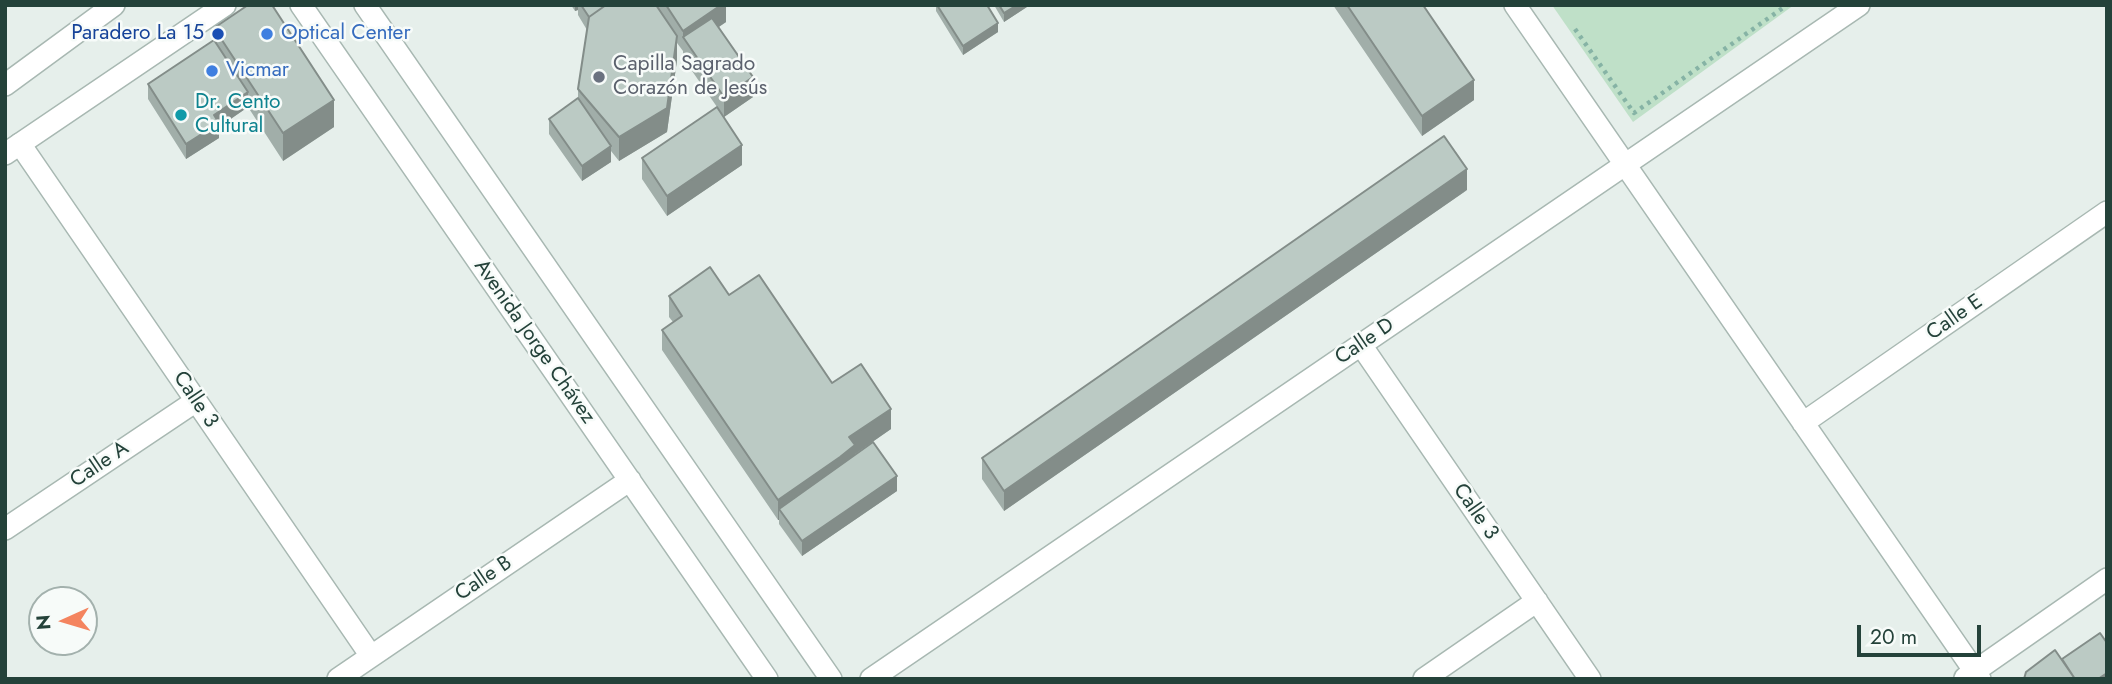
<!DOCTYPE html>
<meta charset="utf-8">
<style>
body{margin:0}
#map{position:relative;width:2112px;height:684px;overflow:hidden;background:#e6efeb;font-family:Jost,sans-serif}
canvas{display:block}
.frame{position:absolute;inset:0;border:7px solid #24423a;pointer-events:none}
.north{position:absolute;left:28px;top:586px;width:70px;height:70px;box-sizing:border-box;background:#f7fbf9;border:2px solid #a3b1ad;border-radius:50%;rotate:266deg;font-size:19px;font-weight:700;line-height:28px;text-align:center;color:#24423a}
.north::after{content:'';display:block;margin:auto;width:24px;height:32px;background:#f4845f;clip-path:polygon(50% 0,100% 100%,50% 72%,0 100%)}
.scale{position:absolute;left:1857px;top:625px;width:124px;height:32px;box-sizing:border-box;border:4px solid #24423a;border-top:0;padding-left:9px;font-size:21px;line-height:24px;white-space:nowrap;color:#24423a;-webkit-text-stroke:5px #f7fbf9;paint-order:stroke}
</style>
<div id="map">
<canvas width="2112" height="684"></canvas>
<div class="frame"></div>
<div class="north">N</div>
<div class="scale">20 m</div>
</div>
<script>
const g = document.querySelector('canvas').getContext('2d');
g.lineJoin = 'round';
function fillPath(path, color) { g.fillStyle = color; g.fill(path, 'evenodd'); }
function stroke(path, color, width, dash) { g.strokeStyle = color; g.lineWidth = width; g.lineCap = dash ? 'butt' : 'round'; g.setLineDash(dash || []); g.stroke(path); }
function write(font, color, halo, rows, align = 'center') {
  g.font = font + ' Jost,sans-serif'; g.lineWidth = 5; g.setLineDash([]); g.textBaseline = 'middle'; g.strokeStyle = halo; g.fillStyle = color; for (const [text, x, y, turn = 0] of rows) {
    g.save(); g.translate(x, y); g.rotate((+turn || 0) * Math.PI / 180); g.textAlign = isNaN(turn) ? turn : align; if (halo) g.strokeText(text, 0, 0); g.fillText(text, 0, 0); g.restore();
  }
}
fillPath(new Path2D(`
 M 1552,5 L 1794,5 L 1633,122 Z`), '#bfe0c8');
const minor = new Path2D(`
 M 301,5 L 767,679
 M 365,5 L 831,679
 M 1515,5 L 1980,679
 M 20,144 L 371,656
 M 1361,345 L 1590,679
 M 1803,423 L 2107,212
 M 5,529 L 196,401
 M 1965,678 L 2107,579
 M 338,679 L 630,480
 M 871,679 L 1859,5
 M 1424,679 L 1537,601`);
const tertiary = new Path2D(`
 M 5,85 L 114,5
 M 5,154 L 225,5`);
stroke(minor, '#a8b8b2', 24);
stroke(tertiary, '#a8b8b2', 24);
stroke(new Path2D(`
 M 1575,29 L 1634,113 L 1787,5`), '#86b3a5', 4.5, [3.5, 5]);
stroke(minor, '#fff', 21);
stroke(tertiary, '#fff', 21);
fillPath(new Path2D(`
 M 571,5 L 726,5 L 726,22 L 719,27 L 753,97 L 724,117 L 683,58 L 683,51 L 677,43 L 677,60 L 667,132 L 619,161 L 611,151 L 611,162 L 582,181 L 549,134 L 549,119 L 578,99 L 578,89 L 587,30 L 578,15 L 578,10 L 575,11 Z
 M 936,5 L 987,5 L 998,32 L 963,55 L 936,11 Z
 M 994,5 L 1030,5 L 1004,22 Z
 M 1333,5 L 1423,5 L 1474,100 L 1422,136 Z
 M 214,28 L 334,127 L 283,161 L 248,107 L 219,127 L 219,138 L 186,159 L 148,99 L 148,84 L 214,40 Z
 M 642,158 L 742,165 L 667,216 L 642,179 Z
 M 1467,190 L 1004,511 L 982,479 L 982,458 Z
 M 729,295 L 832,383 L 891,429 L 855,454 L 855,455 L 897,491 L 802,556 L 779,524 L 779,520 L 778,520 L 662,350 L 662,330 L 673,322 L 669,317 L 669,296 Z`), '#a1aea9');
fillPath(new Path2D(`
 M 575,5 L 578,5 L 578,10 L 575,11 Z
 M 721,5 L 726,5 L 726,22 L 690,46 L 683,37 L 683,51 L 683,31 Z
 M 1017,5 L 1030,5 L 1004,22 L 1004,13 Z
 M 998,23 L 998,32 L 963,55 L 963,46 Z
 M 677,36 L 677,60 L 667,132 L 619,161 L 619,137 Z
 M 753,77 L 753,97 L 724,117 L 724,97 Z
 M 1474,80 L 1474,100 L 1422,136 L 1422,116 Z
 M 248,92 L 248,107 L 219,127 L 219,138 L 186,159 L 186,144 L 214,115 Z
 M 334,100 L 334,127 L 283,161 L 283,133 Z
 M 742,145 L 742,165 L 667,216 L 667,196 Z
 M 611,146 L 611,162 L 582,181 L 582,166 Z
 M 1467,169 L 1467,190 L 1004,511 L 1004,491 Z
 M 891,409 L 891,429 L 855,454 L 855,465 L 779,509 L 779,520 L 778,520 L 778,500 L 849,437 Z
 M 897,476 L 897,491 L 802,556 L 802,541 Z
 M 2107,673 L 2107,679 L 2098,679 Z`), '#838d89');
const building = new Path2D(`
 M 248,5 L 272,5 L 334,100 L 283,133 L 214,28 Z
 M 581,5 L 606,5 L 589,17 Z
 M 606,5 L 656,5 L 677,36 L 667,108 L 619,137 L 578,89 L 589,17 Z
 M 666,5 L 721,5 L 683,31 Z
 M 937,5 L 987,5 L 998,23 L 963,46 Z
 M 999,5 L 1017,5 L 1004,13 Z
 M 1347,5 L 1423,5 L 1474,80 L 1422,116 Z
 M 712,18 L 753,77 L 724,97 L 683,37 Z
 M 214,40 L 248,92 L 214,115 L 219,123 L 186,144 L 148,84 Z
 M 578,98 L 611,146 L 582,166 L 549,119 Z
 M 717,107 L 742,145 L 667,196 L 642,158 Z
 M 1444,136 L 1467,169 L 1004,491 L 982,458 Z
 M 710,267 L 729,295 L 759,275 L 832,383 L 861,364 L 891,409 L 849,437 L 855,445 L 840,457 L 778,500 L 662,330 L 682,316 L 669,296 Z
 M 873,442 L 897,476 L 802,541 L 779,509 Z
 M 2100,633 L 2107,643 L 2107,673 L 2098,679 L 2075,679 L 2062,659 Z
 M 2055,650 L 2075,679 L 2024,679 L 2026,672 Z`);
fillPath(building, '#bbcac4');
stroke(building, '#838d89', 2);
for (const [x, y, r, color] of [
 [218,34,7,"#1a4fb4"],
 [267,34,7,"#3f7fe0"],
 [212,71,7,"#3f7fe0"],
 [599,77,7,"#6b7280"],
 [181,115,7,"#0f9aa8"]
]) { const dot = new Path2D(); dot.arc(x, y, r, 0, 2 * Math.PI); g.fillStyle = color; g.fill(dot); stroke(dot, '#f7fbf9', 2.5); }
write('21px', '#164399', '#f7fbf9', [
 ["Paradero La 15",204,34]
], 'right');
write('21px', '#366cbe', '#f7fbf9', [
 ["Optical Center",281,34],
 ["Vicmar",226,71]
], 'left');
write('21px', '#5b616d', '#f7fbf9', [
 ["Capilla Sagrado",613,65],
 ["Corazón de Jesús",613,89]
], 'left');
write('21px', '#0d838f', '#f7fbf9', [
 ["Dr. Cento",195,103],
 ["Cultural",195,127]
], 'left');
write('21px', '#24423a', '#f7fbf9', [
 ["Calle E",1955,318,-35],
 ["Avenida Jorge Chávez",534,342,55],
 ["Calle D",1365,342,-34],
 ["Calle 3",195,400,56],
 ["Calle A",100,465,-34],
 ["Calle 3",1475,512,55],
 ["Calle B",484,579,-34]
]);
</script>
